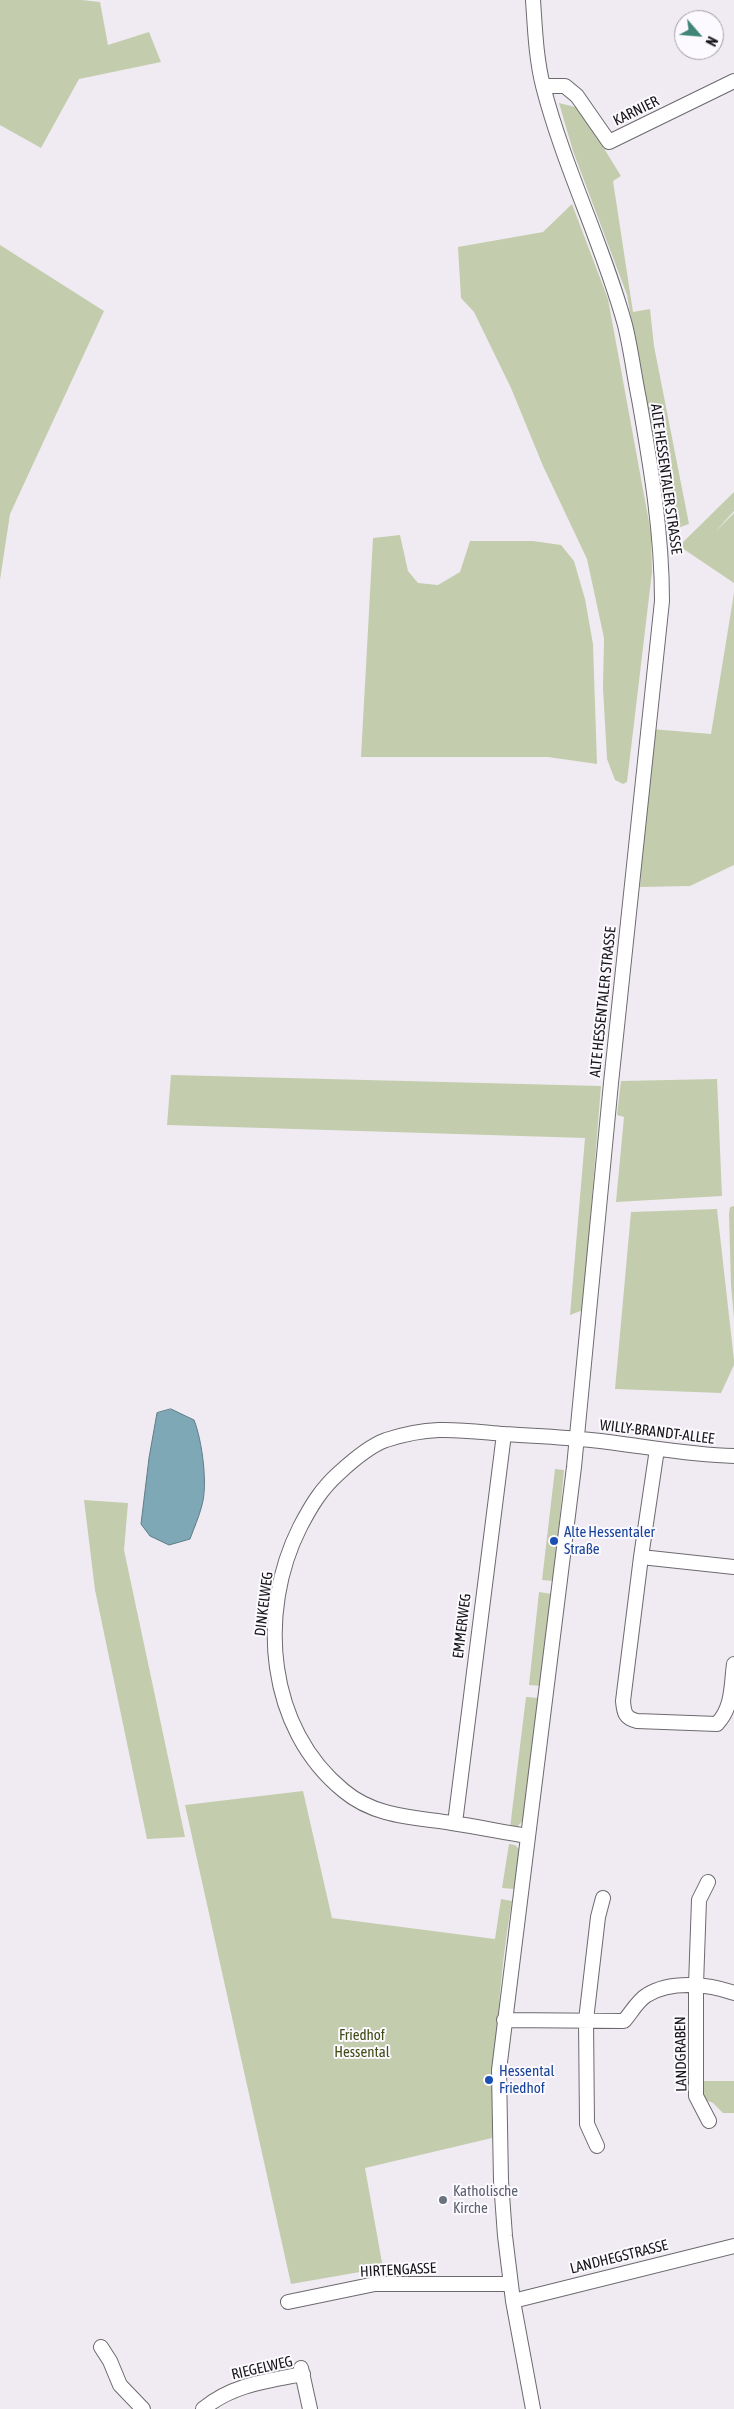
<!DOCTYPE html>
<meta charset="utf-8">
<style>
body{margin:0}
#map{position:relative;width:734px;height:2409px;overflow:hidden;background:#f0ebf2;font-family:"Asap Condensed",sans-serif}
canvas{display:block}
.north{position:absolute;left:674px;top:10px;width:50px;height:50px;box-sizing:border-box;background:#fcf9ff;border:1px solid #a09ea3;border-radius:50%;rotate:117deg;font-size:14px;font-weight:700;line-height:20px;text-align:center;color:#171618}
.north::after{content:'';display:block;margin:auto;width:18px;height:22px;background:#418578;clip-path:polygon(50% 0,100% 100%,50% 72%,0 100%)}
</style>
<div id="map">
<canvas width="734" height="2409"></canvas>
<div class="north">N</div>
</div>
<script>
const g = document.querySelector('canvas').getContext('2d');
g.lineJoin = 'round';
function fillPath(path, color) { g.fillStyle = color; g.fill(path, 'evenodd'); }
function stroke(path, color, width, dash) { g.strokeStyle = color; g.lineWidth = width; g.lineCap = dash ? 'butt' : 'round'; g.setLineDash(dash || []); g.stroke(path); }
function write(font, color, halo, rows, align = 'center') {
  g.font = font + ' "Asap Condensed",sans-serif'; g.lineWidth = 4; g.setLineDash([]); g.textBaseline = 'middle'; g.strokeStyle = halo; g.fillStyle = color; for (const [text, x, y, turn = 0] of rows) {
    g.save(); g.translate(x, y); g.rotate((+turn || 0) * Math.PI / 180); g.textAlign = isNaN(turn) ? turn : align; if (halo) g.strokeText(text, 0, 0); g.fillText(text, 0, 0); g.restore();
  }
}
fillPath(new Path2D(`
 M 0,0 L 82,0 L 100,2 L 108,45 L 149,32 L 161,62 L 79,79 L 41,148 L 0,125 Z
 M 559,103 L 579,108 L 621,176 L 613,181 L 633,312 L 650,309 L 654,346 L 689,524 L 669,531 L 627,295 L 573,151 Z
 M 572,204 L 608,299 L 651,533 L 652,572 L 627,782 L 623,784 L 615,780 L 607,759 L 603,688 L 604,638 L 587,559 L 543,466 L 511,388 L 474,312 L 461,298 L 458,247 L 543,232 Z
 M 0,245 L 104,311 L 10,514 L 0,580 Z
 M 734,492 L 734,511 L 715,532 L 734,513 L 734,583 L 679,546 Z
 M 400,535 L 408,571 L 418,583 L 438,585 L 460,572 L 470,541 L 533,541 L 561,545 L 574,561 L 585,599 L 593,644 L 597,764 L 548,757 L 361,757 L 373,538 Z
 M 734,593 L 734,865 L 690,886 L 640,887 L 651,729 L 711,734 Z
 M 171,1075 L 601,1086 L 583,1310 L 570,1315 L 585,1138 L 167,1125 Z
 M 717,1079 L 722,1196 L 616,1202 L 624,1117 L 617,1115 L 621,1081 Z
 M 734,1206 L 734,1318 L 731,1285 L 729,1214 L 730,1207 Z
 M 717,1209 L 734,1360 L 734,1365 L 721,1393 L 615,1389 L 631,1212 Z
 M 555,1469 L 564,1470 L 554,1581 L 542,1580 Z
 M 84,1500 L 128,1503 L 124,1550 L 185,1837 L 147,1839 L 95,1590 Z
 M 539,1592 L 552,1594 L 542,1686 L 529,1685 Z
 M 526,1697 L 540,1698 L 524,1819 L 518,1826 L 510,1828 Z
 M 303,1791 L 332,1918 L 495,1939 L 501,1899 L 512,1901 C 498,1980 495,2058 492,2138 L 365,2168 L 383,2268 L 291,2284 L 185,1805 Z
 M 509,1844 L 515,1845 L 520,1850 L 514,1889 L 502,1888 Z
 M 701,2081 L 734,2081 L 734,2113 L 723,2113 L 713,2103 L 701,2098 Z`), '#c3cdad');
const water = new Path2D(`
 M 171,1409 L 194,1420 C 202,1440 208,1484 202,1505 C 199,1517 194,1528 190,1539 L 169,1545 L 150,1536 L 141,1524 L 149,1458 L 157,1413 Z`);
fillPath(water, '#7ea8b5');
stroke(water, '#5f7c86', 1);
const minor = new Path2D(`
 M 543,86 L 565,86 L 577,96 L 609,142 L 734,81
 M 657,1449 L 641,1557 L 623,1701 C 624,1713 625,1718 637,1721 L 717,1724 C 733,1707 731,1686 734,1664
 M 641,1557 L 734,1567
 M 455,1823 L 504,1434
 M 528,1836 C 503,1832 478,1827 452,1823 C 414,1817 375,1817 344,1791 C 267,1729 257,1612 300,1527 C 311,1506 321,1489 339,1473 C 352,1461 369,1446 386,1440 C 432,1425 458,1430 504,1434 C 533,1436 562,1437 591,1440 C 639,1445 685,1455 734,1456
 M 708,1882 L 699,1900 L 696,1985 L 696,2096 L 709,2121
 M 504,2020 L 624,2021 C 631,2013 638,2000 647,1995 C 671,1980 709,1984 734,1993
 M 597,2146 L 587,2124 L 586,2020 L 598,1917 L 603,1898
 M 513,2301 L 734,2246
 M 288,2302 L 375,2284 L 510,2284
 M 101,2347 L 110,2361 L 120,2385 L 143,2409
 M 301,2368 L 310,2409
 M 203,2409 C 232,2385 266,2381 303,2374
 M 533,2409 L 513,2301 L 505,2236 L 501,2181 L 499,2070 L 574,1467 L 611,1083 L 662,601 C 662,533 651,467 639,399 C 634,375 631,349 625,325 C 603,244 564,168 543,86 C 536,58 535,29 533,0`);
stroke(minor, '#6d6a6f', 16);
stroke(minor, '#fff', 14);
for (const [x, y, r, color] of [
 [554,1541,5,"#1a4fb4"],
 [489,2080,5,"#1a4fb4"],
 [443,2200,5,"#6b7280"]
]) { const dot = new Path2D(); dot.arc(x, y, r, 0, 2 * Math.PI); g.fillStyle = color; g.fill(dot); stroke(dot, '#fcf9ff', 2); }
write('15px', '#171618', '#fcf9ff', [
 ["KARNIER",636,111,-26],
 ["ALTE HESSENTALER STRASSE",666,479,82],
 ["ALTE HESSENTALER STRASSE",603,1002,-84],
 ["WILLY-BRANDT-ALLEE",657,1432,7],
 ["DINKELWEG",264,1604,-83],
 ["EMMERWEG",462,1626,-83],
 ["LANDGRABEN",681,2054,-91],
 ["LANDHEGSTRASSE",619,2257,-14],
 ["HIRTENGASSE",398,2270,-3],
 ["RIEGELWEG",262,2368,-13]
]);
write('15px', '#164399', '#fcf9ff', [
 ["Alte Hessentaler",564,1532],
 ["Straße",564,1549],
 ["Hessental",499,2071],
 ["Friedhof",499,2088]
], 'left');
write('15px', '#404d17', '#fcf9ff', [
 ["Friedhof",362,2035],
 ["Hessental",362,2052]
]);
write('15px', '#5b616d', '#fcf9ff', [
 ["Katholische",453,2191],
 ["Kirche",453,2208]
], 'left');
</script>
